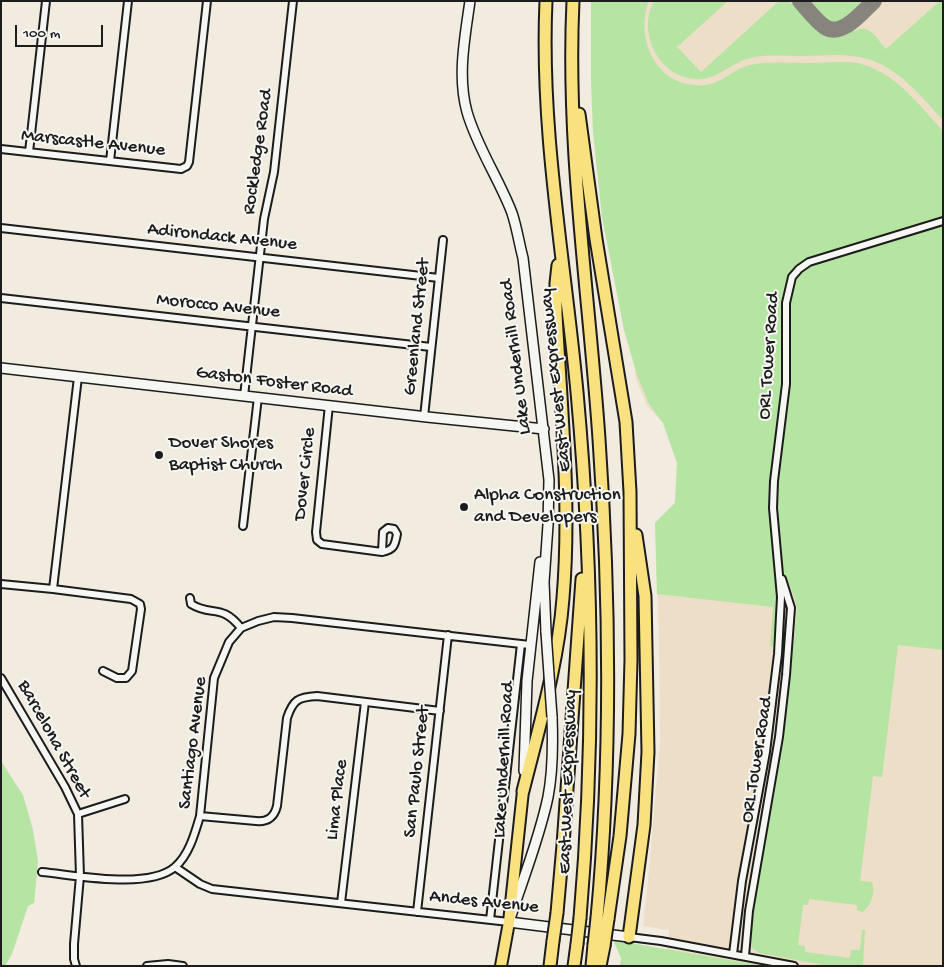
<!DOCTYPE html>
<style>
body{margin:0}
#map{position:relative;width:944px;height:967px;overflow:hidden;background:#f2ebdf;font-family:"Gochi Hand",sans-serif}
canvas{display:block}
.frame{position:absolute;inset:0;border:2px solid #1c1c1c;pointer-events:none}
.scale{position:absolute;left:15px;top:25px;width:88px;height:22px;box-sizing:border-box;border:2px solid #1c1c1c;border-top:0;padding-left:6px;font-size:15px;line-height:18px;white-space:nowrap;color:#1c1c1c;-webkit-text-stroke:4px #f6f6f2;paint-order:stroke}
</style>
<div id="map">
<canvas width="944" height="967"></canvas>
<div class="frame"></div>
<div class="scale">100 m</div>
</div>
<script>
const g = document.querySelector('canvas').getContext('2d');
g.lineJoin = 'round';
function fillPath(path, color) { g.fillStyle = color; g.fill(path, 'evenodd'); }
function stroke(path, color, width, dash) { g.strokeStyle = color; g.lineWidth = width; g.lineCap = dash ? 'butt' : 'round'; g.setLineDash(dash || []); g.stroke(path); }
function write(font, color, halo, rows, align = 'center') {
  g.font = font + ' "Gochi Hand",sans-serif'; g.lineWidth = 4; g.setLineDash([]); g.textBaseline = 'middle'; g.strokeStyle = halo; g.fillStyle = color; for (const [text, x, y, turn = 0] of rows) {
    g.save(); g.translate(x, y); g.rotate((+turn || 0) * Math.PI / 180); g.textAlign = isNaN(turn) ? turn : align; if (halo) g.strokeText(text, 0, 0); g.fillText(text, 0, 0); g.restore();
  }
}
fillPath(new Path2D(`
 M 596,1 L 943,1 L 943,966 L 742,966 L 667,952 L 669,930 L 643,926 L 649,871 L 660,742 L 659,639 L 655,523 L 675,503 L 677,463 L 663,423 L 647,406 L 636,379 L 630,329 L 602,217 L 594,109 Z`), '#eddec8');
fillPath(new Path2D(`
 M 591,1 L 649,1 C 635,36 654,82 694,85 C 721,88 729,70 750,65 C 769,61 789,63 808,63 C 825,63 844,60 861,64 C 897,74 919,105 943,131 L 943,217 L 808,259 C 792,269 787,281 783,298 L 783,381 L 772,476 L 778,605 L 775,640 L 773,646 L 770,647 L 773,607 L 657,594 L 655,523 L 675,503 L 677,463 L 663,423 L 649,404 L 637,375 L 624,330 L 602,217 L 593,132 L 591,82 Z
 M 654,1 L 728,1 L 677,47 L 701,72 L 779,1 L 787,1 L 791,3 L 794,2 C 810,19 826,47 852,28 L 854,31 C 869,22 877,39 886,49 L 940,1 L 943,1 L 943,120 C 917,92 893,60 852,56 C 836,54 819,56 803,56 C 787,56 765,54 750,58 C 730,63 717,81 694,79 C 658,76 637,31 654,1 Z
 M 808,1 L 861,1 C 858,12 846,23 835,25 L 825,21 Z
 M 943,225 L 943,650 L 898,645 L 882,777 L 873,776 L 860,881 L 872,882 C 876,892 871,905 863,912 L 857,910 L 857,905 L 809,899 L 808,905 L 803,905 L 798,945 L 805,946 L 805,952 L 850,958 L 851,950 L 860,950 L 862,930 L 865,930 L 863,966 L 829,966 L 759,953 L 752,948 L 750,938 L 759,871 L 784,731 L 796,621 L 797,609 L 794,596 L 782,570 L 777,506 L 778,483 L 790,377 L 789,301 L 796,279 L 801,272 L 813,263 Z
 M 1,761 L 23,795 L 33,830 L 38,861 L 34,903 L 28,906 L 12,954 L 5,966 L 1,966 Z
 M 613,940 L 764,966 L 620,966 L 621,958 Z`), '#b5e4a3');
stroke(new Path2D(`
 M 800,1 C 808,10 816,21 825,27 C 842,38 862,12 874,1`), '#87847e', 16);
const street = new Path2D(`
 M 1,149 L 181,169 L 187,166 L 189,162 L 207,1
 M 29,152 L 46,1
 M 110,161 L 128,1
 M 1,228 L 439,278
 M 1,298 L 431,347
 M 244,396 L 264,219 L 274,172 L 293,1
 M 329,405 L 316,532 L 317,540 L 322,544 L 382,552 C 394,550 395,545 397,534 L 394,529 L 388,528 L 383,532 L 382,552
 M 424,417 L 443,240
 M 243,526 L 258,397
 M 1,584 L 53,589 L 131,599 L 140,604 L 141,609 L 132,671 L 126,678 L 117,678 L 103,671
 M 53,589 L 78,377
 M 190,598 L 191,604 C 212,617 221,603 241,628
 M 1,678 L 65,787 L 78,814 L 80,876 L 74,944 L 74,959 L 76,966
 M 78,814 L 125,799
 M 200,816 L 256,821 C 267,822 274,818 277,806 L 287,718 C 293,700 298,697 317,696 L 440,711
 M 175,867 L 200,884 L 212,889 L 509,922
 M 42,872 C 75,875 148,890 175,867 C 189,855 195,833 200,816 L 214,678 L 229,642 L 241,628 L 258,621 L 274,617 L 292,618 L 530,645
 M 341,903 L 365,702
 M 417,912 L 448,635
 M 490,920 L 521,644
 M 629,937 L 661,941 L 794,966
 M 733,954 L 742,881 L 766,752 L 778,654 L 781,597 L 773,508 L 774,481 L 786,384 L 786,303 L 792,277 L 799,269 L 809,262 L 943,221
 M 745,956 L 749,911 L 779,737 L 786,675 L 791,608 L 782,579
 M 147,966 L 168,964 L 183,966`);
const secondary = new Path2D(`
 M 470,1 C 465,37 457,76 467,112 C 477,147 499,179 512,213 C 517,228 519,243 523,258 L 549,480 L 548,525 L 544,582 L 546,632
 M 1,368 L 427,417 L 544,429
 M 552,717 C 553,743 553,771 548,797 C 539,840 522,881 509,922 L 629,937
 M 524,771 L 527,681 L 540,562`);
const primary = new Path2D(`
 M 501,966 L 509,922 L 523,791`);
const highway = new Path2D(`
 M 546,1 C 540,132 565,262 577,392 C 593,567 595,744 580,918
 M 573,1 C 566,147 589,293 599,439 C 610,598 612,759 597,918
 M 579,114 L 596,239 L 626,422 L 630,492 L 631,660 L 629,734 L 620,836 L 608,919
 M 523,791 C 539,727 558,664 563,598 C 571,504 561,408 556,314 L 556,283 L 558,265
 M 557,913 L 563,845 L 582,579
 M 629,937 L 644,825 L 648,752 L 645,596 L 636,535
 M 550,966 L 553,941
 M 574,966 L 577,944
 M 592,966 L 594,945
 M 600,966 L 604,946`);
stroke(street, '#1c1c1c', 10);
stroke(secondary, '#1c1c1c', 12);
stroke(primary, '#1c1c1c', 14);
stroke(highway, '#1c1c1c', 15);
stroke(street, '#f6f6f2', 6);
stroke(secondary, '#f6f6f2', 9);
stroke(primary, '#fae180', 10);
stroke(highway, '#fae180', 11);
const secondaryBridge = new Path2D(`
 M 546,632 L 552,717`);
const highwayBridge = new Path2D(`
 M 553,941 L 557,913
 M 577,944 L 580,918
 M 594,945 L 597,918
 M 604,946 L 608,919`);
stroke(secondaryBridge, '#1c1c1c', 12, []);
stroke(highwayBridge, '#1c1c1c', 15, []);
stroke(secondaryBridge, '#f6f6f2', 9);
stroke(highwayBridge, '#fae180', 11);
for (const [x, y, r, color] of [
 [159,455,5,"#1c1c1c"],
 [464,507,5,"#1c1c1c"]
]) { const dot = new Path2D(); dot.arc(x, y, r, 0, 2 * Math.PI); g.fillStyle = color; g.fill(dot); stroke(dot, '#f6f6f2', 2); }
write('19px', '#1c1c1c', '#f6f6f2', [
 ["Marscastle Avenue",93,144,6],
 ["Rockledge Road",259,152,-82],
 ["Adirondack Avenue",222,238,6],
 ["Morocco Avenue",218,307,6],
 ["Greenland Street",418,327,-84],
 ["ORL Tower Road",770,356,-86],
 ["Lake Underhill Road",517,357,-97],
 ["East-West Expressway",557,380,-96],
 ["Gaston Foster Road",274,383,7],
 ["Dover Circle",306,474,-84],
 ["Barcelona Street",53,740,61],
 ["Santiago Avenue",194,743,-83],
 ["Lake Underhill Road",505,760,-87],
 ["ORL Tower Road",758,760,-81],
 ["San Paulo Street",418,772,-84],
 ["East-West Expressway",569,782,-88],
 ["Lima Place",338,800,-83],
 ["Andes Avenue",484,903,6]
]);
write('19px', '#1c1c1c', '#f6f6f2', [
 ["Dover Shores",169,444],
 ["Baptist Church",169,466],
 ["Alpha Construction",474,496],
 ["and Developers",474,518]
], 'left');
</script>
